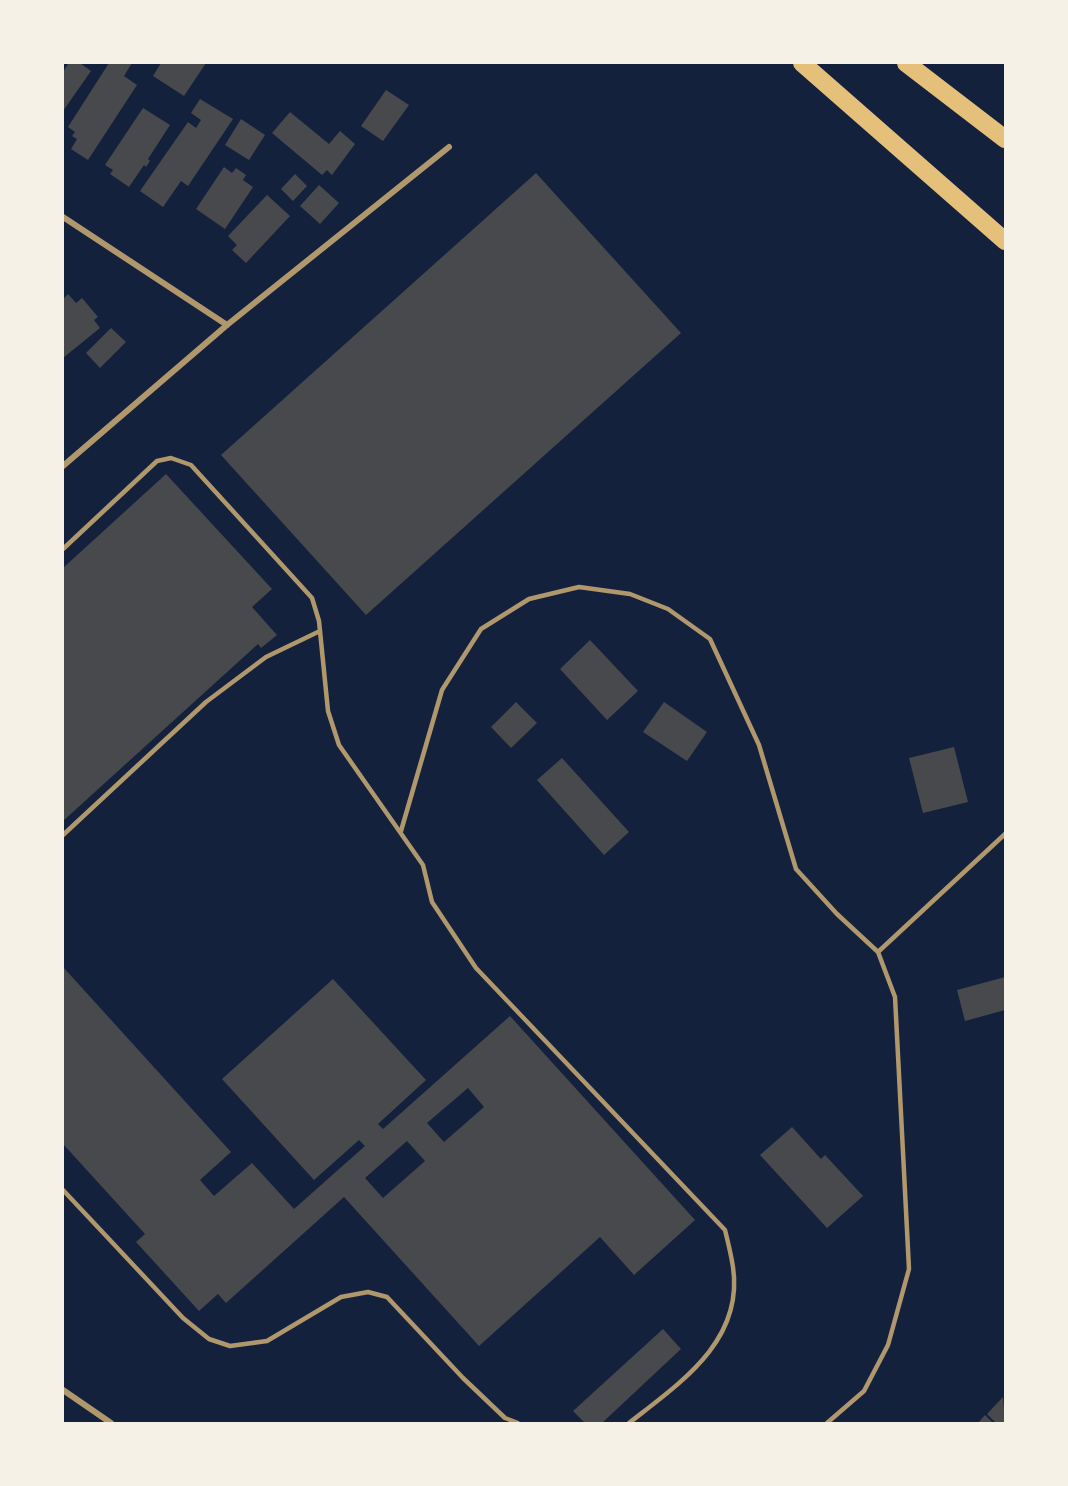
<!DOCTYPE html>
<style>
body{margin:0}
#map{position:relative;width:1068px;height:1486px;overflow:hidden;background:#14213d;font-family:Arial,sans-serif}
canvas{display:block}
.frame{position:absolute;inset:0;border:64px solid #f6f1e7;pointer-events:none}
</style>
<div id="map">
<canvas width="1068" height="1486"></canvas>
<div class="frame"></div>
</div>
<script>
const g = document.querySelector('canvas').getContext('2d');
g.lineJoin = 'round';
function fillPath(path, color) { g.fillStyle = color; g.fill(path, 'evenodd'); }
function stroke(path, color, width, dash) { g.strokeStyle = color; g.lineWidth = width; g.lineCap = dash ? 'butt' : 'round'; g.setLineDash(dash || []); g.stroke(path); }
fillPath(new Path2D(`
 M 66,63 L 80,63 L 91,71 L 63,111 L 63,72 L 68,64 Z
 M 109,63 L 132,63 L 124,76 L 137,85 L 88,160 L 71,149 L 77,139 L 72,136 L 75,132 L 68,127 Z
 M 161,63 L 206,63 L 184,96 L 153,76 Z
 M 386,90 L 409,105 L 383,141 L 361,126 Z
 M 200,99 L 233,119 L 188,186 L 181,181 L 163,207 L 140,191 L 188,122 L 196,128 L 201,120 L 191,113 Z
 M 143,108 L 170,125 L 148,159 L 150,161 L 146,167 L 144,165 L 129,187 L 110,174 L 113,170 L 105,165 Z
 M 290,112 L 329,144 L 340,131 L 355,144 L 332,175 L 327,170 L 322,175 L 272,133 Z
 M 241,119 L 265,135 L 249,160 L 225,145 Z
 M 224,167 L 232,173 L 236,168 L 246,175 L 243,180 L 253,187 L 225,229 L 196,209 Z
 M 536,173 L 681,333 L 366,615 L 221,455 Z
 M 295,174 L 307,186 L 293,201 L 281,189 Z
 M 319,185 L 339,203 L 320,224 L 300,206 Z
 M 267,195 L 290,216 L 246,263 L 232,250 L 237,245 L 228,236 Z
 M 68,294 L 76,303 L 82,298 L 98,317 L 94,320 L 100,328 L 63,358 L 63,299 Z
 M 111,328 L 126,342 L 100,368 L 86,353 Z
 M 166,474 L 272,589 L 252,607 L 277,635 L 261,648 L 258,644 L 63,821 L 63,568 Z
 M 590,640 L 638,691 L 607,720 L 560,669 Z
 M 516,702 L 537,723 L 511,748 L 491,727 Z
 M 664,702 L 707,732 L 687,761 L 643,732 Z
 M 954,747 L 968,802 L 923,813 L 909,758 Z
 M 562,758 L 629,832 L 604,855 L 537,780 Z
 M 63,967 L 231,1152 L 200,1180 L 214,1196 L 252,1163 L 294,1209 L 365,1146 L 359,1140 L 314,1180 L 222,1079 L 333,979 L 426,1080 L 378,1124 L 383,1129 L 510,1016 L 695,1220 L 634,1275 L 600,1237 L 479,1346 L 344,1197 L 226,1303 L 218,1294 L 199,1311 L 136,1242 L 145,1234 L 63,1144 ZM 468,1088 L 484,1107 L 444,1142 L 427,1123 ZM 407,1141 L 425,1161 L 383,1198 L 365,1178 Z
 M 1005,977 L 1005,1010 L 965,1021 L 957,990 Z
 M 792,1127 L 821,1159 L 825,1155 L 863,1196 L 827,1228 L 760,1155 Z
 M 663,1329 L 681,1349 L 602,1423 L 585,1423 L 573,1411 Z
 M 1003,1397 L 1005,1423 L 996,1423 L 987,1414 Z
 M 985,1415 L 993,1423 L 978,1423 Z`), '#48494c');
stroke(new Path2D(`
 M 63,549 L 157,461 L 171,458 L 191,465 L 312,598 L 319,621 L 328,711 L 339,745 L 423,865 L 432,902 L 476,968 L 725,1230 C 728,1242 731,1254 733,1267 C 744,1341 680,1383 629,1423
 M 401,831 L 442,690 L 481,629 L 529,599 L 579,587 L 630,594 L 668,609 L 710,639 L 759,745 L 796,869 L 837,914 L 878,952 L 895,997 L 909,1269 L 888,1345 L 864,1391 L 827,1423
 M 63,835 L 206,702 L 266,657 L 320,631
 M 878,952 L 1005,834
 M 63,1190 L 183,1318 L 209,1339 L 230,1346 L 267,1341 L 341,1297 L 368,1292 L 387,1297 L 463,1378 L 505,1418 L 518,1423`), '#b1986c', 4.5);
stroke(new Path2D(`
 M 63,217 L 227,325
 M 63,466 L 227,325 L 449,147
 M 63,1390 L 111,1423`), '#b1986c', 6);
stroke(new Path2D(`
 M 802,63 L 1005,241
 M 906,63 L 1005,139`), '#e5c07b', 18);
</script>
